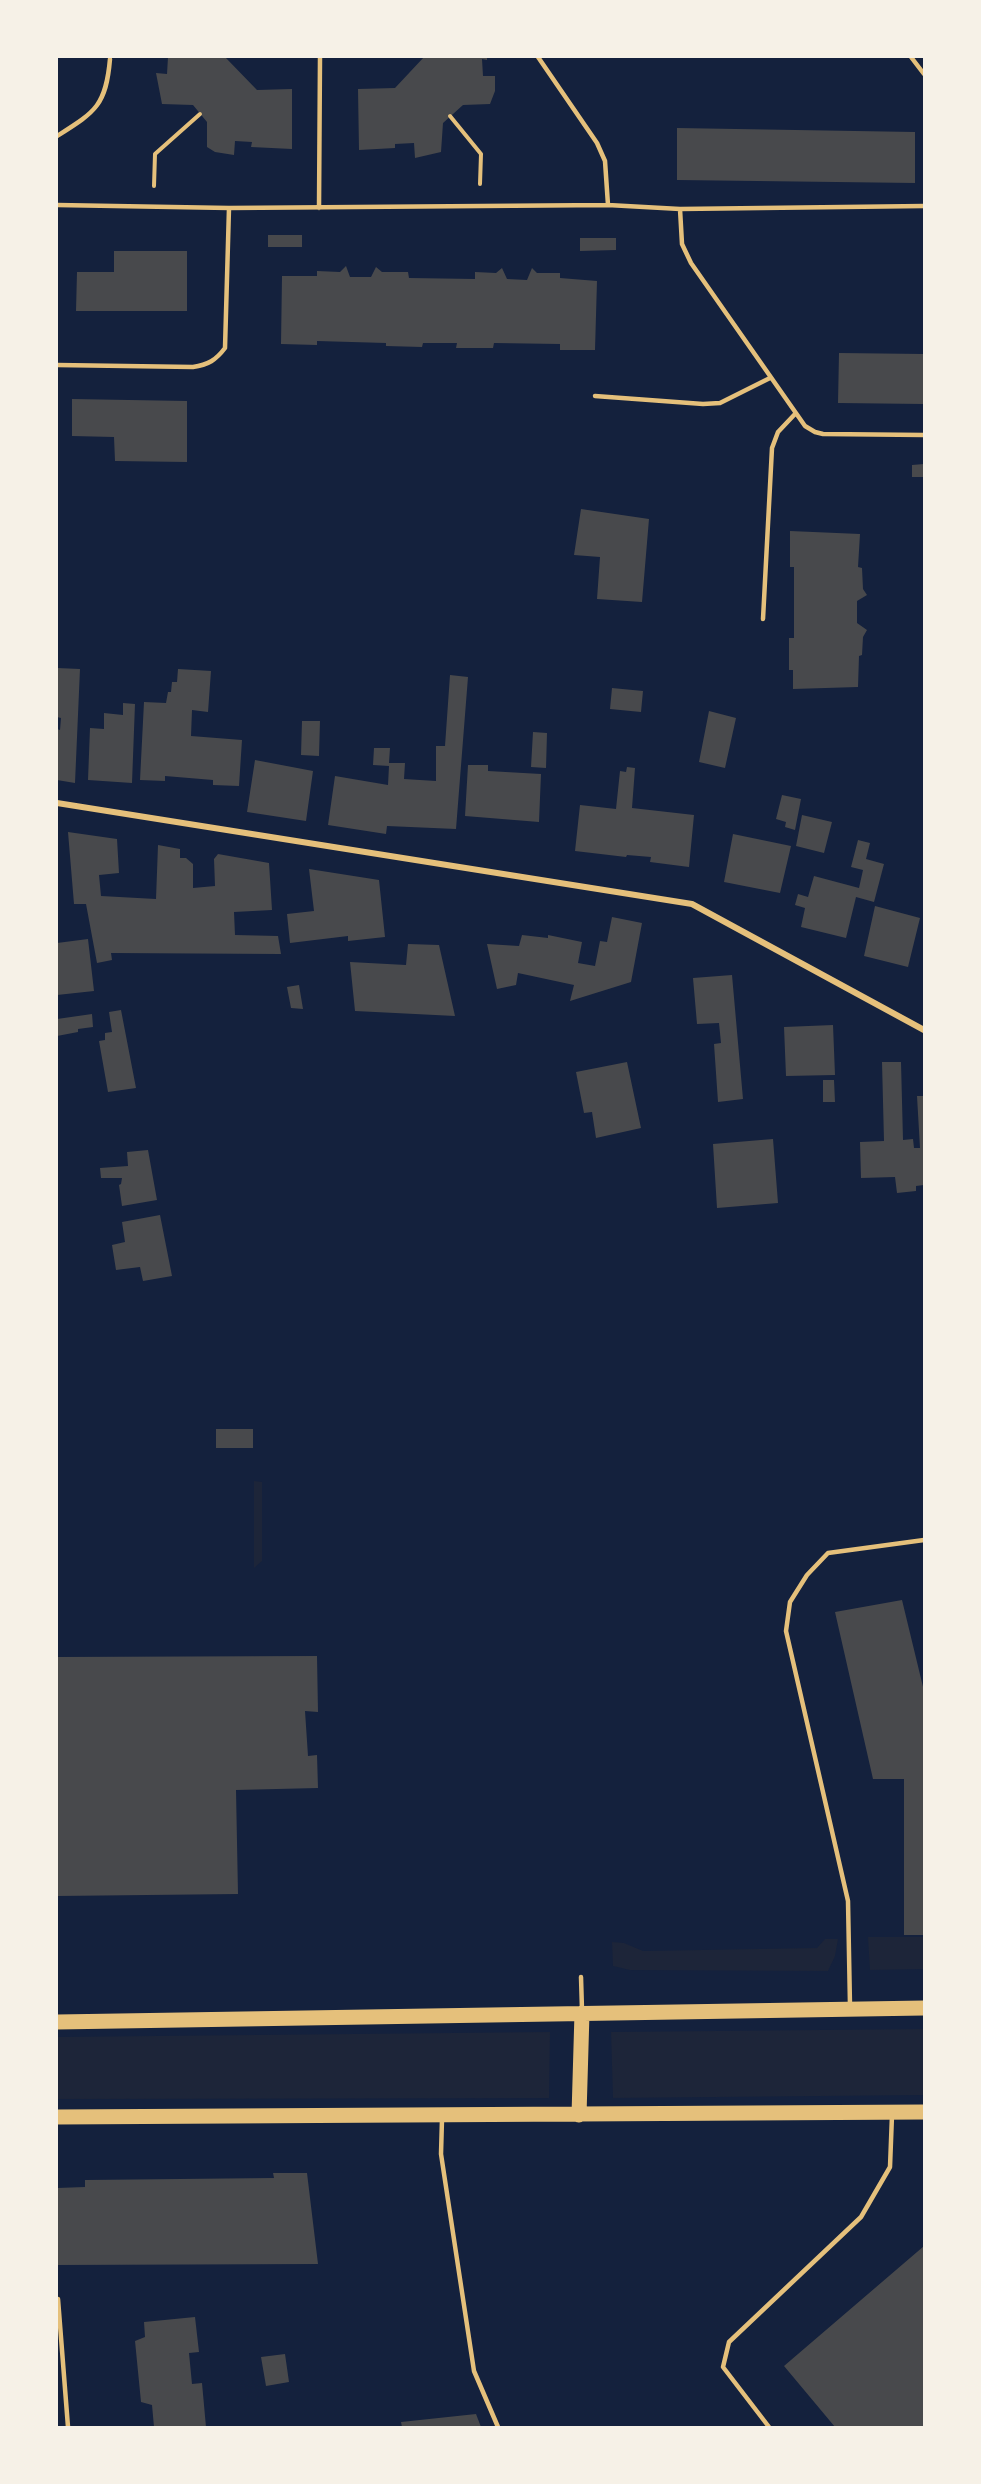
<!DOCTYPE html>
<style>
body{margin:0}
#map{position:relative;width:981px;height:2484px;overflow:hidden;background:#14213d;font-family:"Sofia Sans Condensed",sans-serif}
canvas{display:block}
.frame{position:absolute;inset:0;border:58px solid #f6f1e7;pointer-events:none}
</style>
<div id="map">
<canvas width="981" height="2484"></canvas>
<div class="frame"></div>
</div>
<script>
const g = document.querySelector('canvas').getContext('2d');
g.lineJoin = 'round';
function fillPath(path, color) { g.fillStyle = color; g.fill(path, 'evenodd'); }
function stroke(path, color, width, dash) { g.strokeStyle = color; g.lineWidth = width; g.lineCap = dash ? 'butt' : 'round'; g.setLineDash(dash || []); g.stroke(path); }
fillPath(new Path2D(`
 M 254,1481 L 262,1482 L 262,1561 L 254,1568 Z
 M 868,1937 L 924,1937 L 924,1969 L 870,1970 Z
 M 825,1939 L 838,1939 L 835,1956 L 828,1971 L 630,1970 L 613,1966 L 612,1942 L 624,1943 L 643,1951 L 817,1948 Z
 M 924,2029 L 924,2095 L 613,2098 L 611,2032 Z
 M 550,2032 L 549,2098 L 57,2099 L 57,2037 Z`), '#1d2539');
fillPath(new Path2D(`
 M 168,57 L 225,57 L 257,90 L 292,89 L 292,149 L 251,147 L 252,142 L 235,141 L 234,155 L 215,152 L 207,147 L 207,122 L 193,105 L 162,104 L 156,73 L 167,74 Z
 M 424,57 L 487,57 L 487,60 L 482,59 L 483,76 L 495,76 L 495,91 L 490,104 L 463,105 L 443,123 L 441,152 L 415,158 L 414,143 L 395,144 L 395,148 L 359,150 L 358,89 L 395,88 Z
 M 677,128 L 915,132 L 915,183 L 677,180 Z
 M 268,235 L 302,235 L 302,247 L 268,247 Z
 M 580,238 L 616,238 L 616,250 L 580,251 Z
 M 114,251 L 187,251 L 187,311 L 76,311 L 77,272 L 114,272 Z
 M 346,266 L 350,277 L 371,277 L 376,267 L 382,272 L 408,272 L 409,278 L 475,279 L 475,272 L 496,273 L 502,268 L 507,279 L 527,280 L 532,268 L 537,273 L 560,273 L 560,278 L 597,281 L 595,350 L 560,350 L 560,344 L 494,343 L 493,348 L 456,348 L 457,343 L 423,343 L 422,347 L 386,346 L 386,343 L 317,341 L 317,345 L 281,344 L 282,276 L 317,276 L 317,271 L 340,272 Z
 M 839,353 L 924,354 L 924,404 L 838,403 Z
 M 72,399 L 187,401 L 187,462 L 115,461 L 114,437 L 72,436 Z
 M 924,464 L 924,477 L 912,477 L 912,465 Z
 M 581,509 L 649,519 L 642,602 L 597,599 L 600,557 L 574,555 Z
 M 790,531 L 860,534 L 858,567 L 862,568 L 863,589 L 867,595 L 857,601 L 857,623 L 867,630 L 863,637 L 862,655 L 859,656 L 858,687 L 793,689 L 793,670 L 789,670 L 789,638 L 794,638 L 794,567 L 790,567 Z
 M 57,668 L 80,669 L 75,783 L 57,780 L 57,729 L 60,730 L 61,718 L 57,717 Z
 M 178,669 L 211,671 L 208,712 L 192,710 L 191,736 L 242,740 L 239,786 L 213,785 L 213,780 L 165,776 L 165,781 L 140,780 L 144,702 L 166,703 L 168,692 L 171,692 L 172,682 L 177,682 Z
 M 450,675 L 468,677 L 456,829 L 387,826 L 386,834 L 328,825 L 335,776 L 388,785 L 389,766 L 373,765 L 374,748 L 390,748 L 389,763 L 405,763 L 404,779 L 436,781 L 436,746 L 445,746 Z
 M 612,688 L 643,691 L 641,712 L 610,709 Z
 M 123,703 L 135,704 L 132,783 L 88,780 L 90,728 L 104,729 L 104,713 L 123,715 Z
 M 709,711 L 736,718 L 725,768 L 699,762 Z
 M 302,721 L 320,721 L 319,756 L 301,755 Z
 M 533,732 L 547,733 L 546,768 L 531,767 Z
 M 255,760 L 313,771 L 306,821 L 247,812 Z
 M 468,765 L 488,765 L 488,771 L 541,774 L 539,822 L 465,816 Z
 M 627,767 L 635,768 L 632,808 L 694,815 L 689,867 L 650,862 L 651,857 L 627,855 L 626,857 L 575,851 L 580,805 L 616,809 L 620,771 L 626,772 Z
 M 782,795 L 801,799 L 795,830 L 785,827 L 786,822 L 776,819 Z
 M 802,815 L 832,822 L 824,853 L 796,846 Z
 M 68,832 L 117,839 L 119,873 L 99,875 L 101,896 L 156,899 L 158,845 L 180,849 L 180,858 L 186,858 L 193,864 L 193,888 L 215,886 L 214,859 L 218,854 L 269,863 L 272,910 L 234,912 L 235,935 L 278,936 L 281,954 L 111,953 L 112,960 L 97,963 L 86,904 L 74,904 Z
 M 733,834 L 791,846 L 780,893 L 724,882 Z
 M 858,840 L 870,843 L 866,859 L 884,864 L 874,902 L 856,897 L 846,938 L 801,927 L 805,908 L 795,905 L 798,894 L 808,897 L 814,876 L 859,888 L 863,870 L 851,867 Z
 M 309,869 L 379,880 L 385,937 L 348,941 L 348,936 L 290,943 L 287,914 L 314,911 Z
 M 875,906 L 920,918 L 908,967 L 864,956 Z
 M 612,917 L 642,923 L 631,982 L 570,1001 L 574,985 L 518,973 L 516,985 L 497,989 L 487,944 L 519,946 L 522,935 L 548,938 L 548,935 L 582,942 L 578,963 L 595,966 L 600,941 L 607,942 Z
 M 88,939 L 94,991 L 57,995 L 57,943 Z
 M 408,944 L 439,945 L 455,1016 L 355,1011 L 350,962 L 406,965 Z
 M 732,975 L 743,1099 L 718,1102 L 714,1044 L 721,1043 L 719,1023 L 697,1024 L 693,978 Z
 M 299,985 L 303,1009 L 291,1008 L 287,987 Z
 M 121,1010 L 136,1088 L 108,1092 L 99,1041 L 105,1040 L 105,1033 L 112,1032 L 109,1012 Z
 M 92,1014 L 93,1027 L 78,1029 L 78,1032 L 57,1036 L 57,1019 Z
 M 833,1025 L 835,1075 L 786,1076 L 784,1027 Z
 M 627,1062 L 641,1128 L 596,1138 L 592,1112 L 584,1113 L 576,1072 Z
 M 882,1062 L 901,1062 L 903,1140 L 913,1139 L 914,1148 L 920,1148 L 917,1096 L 924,1096 L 924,1185 L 916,1186 L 916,1191 L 897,1193 L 895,1177 L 861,1178 L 860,1142 L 884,1141 Z
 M 823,1080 L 834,1080 L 835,1102 L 823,1102 Z
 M 773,1139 L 778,1203 L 717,1208 L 713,1144 Z
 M 148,1150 L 157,1200 L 122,1206 L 119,1185 L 121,1184 L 122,1178 L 101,1178 L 100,1168 L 128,1166 L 127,1152 Z
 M 160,1215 L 172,1276 L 143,1281 L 140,1267 L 116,1270 L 112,1245 L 125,1242 L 122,1222 Z
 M 216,1429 L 253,1429 L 253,1448 L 216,1448 Z
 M 902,1600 L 924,1691 L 924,1935 L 904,1935 L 904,1779 L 873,1779 L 835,1612 Z
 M 317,1656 L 318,1712 L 305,1711 L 308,1756 L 317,1755 L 318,1788 L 236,1790 L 238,1894 L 57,1896 L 57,1657 Z
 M 273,2173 L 307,2173 L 318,2264 L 57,2265 L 57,2188 L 85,2187 L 85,2180 L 274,2178 Z
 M 924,2246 L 924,2427 L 835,2427 L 784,2366 Z
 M 195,2317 L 199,2352 L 189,2353 L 192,2384 L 202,2383 L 206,2427 L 154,2427 L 152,2405 L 141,2402 L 135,2341 L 145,2337 L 144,2322 Z
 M 285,2354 L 289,2382 L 266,2386 L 261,2357 Z
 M 476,2414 L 481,2427 L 402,2427 L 401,2422 Z`), '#48494c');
stroke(new Path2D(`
 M 450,116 L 481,154 L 480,184
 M 154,186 L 155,154 L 200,114`), '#e5c07b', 4);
stroke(new Path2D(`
 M 538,57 L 597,143 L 605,161 L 608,205
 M 911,57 L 924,74
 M 57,136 C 95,112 106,106 110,59
 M 57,205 L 229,208 L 608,205 L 680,209 L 924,206
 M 319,208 L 320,57
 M 680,209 L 682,244 L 691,263 L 805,426 L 815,432 L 823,434 L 924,435
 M 57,365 L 193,367 C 208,365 216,360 225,348 L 229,208
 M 595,396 L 703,404 L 720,403 L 770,378
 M 763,619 L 772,448 L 778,432 L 795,414
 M 581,1977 L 582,2010
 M 850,2006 L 848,1901 L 786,1631 L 790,1602 L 807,1575 L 828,1553 L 924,1540
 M 442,2119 L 441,2154 L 474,2371 L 498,2427
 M 58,2299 L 68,2427
 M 769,2427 L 723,2367 L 729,2342 L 861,2217 L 890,2167 L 892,2115`), '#e5c07b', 4.5);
stroke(new Path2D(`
 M 57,803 L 692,904 L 924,1030`), '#e5c07b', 6);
stroke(new Path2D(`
 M 57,2022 L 924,2008
 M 579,2115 L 582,2013
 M 57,2117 L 924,2112`), '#e5c07b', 15);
</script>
